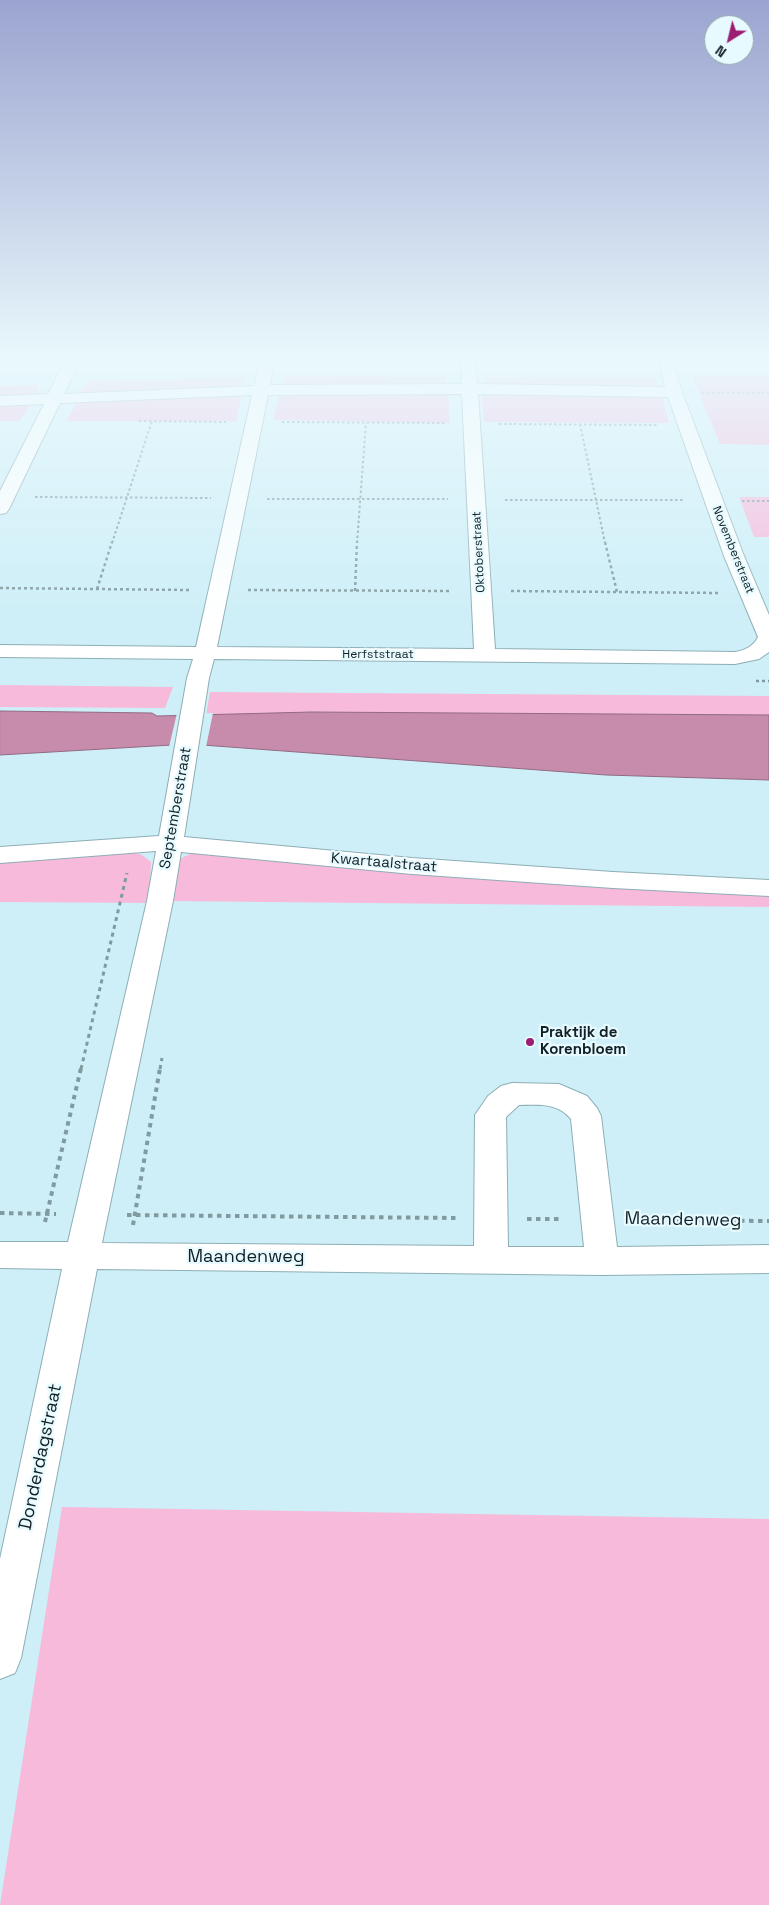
<!DOCTYPE html>
<style>
body{margin:0}
#map{position:relative;width:769px;height:1905px;overflow:hidden;background:#ceeff8;font-family:"Space Grotesk",sans-serif}
canvas{display:block}
.north{position:absolute;left:704px;top:15px;width:50px;height:50px;box-sizing:border-box;background:#e6faff;border:1px solid #92a3a7;border-radius:50%;rotate:216deg;font-size:14px;font-weight:700;line-height:20px;text-align:center;color:#132023}
.north::after{content:'';display:block;margin:auto;width:18px;height:22px;background:#9c1d72;clip-path:polygon(50% 0,100% 100%,50% 72%,0 100%)}
</style>
<div id="map">
<canvas width="769" height="1905"></canvas>
<div class="north">N</div>
</div>
<script>
const g = document.querySelector('canvas').getContext('2d');
g.lineJoin = 'round';
function fillPath(path, color) { g.fillStyle = color; g.fill(path, 'evenodd'); }
function stroke(path, color, width, dash) { g.strokeStyle = color; g.lineWidth = width; g.lineCap = dash ? 'butt' : 'round'; g.setLineDash(dash || []); g.stroke(path); }
function write(font, color, halo, rows, align = 'center') {
  g.font = font + ' "Space Grotesk",sans-serif'; g.lineWidth = 4.5; g.setLineDash([]); g.textBaseline = 'middle'; g.strokeStyle = halo; g.fillStyle = color; for (const [text, x, y, turn = 0] of rows) {
    g.save(); g.translate(x, y); g.rotate((+turn || 0) * Math.PI / 180); g.textAlign = isNaN(turn) ? turn : align; if (halo) g.strokeText(text, 0, 0); g.fillText(text, 0, 0); g.restore();
  }
}
fillPath(new Path2D(`
 M 285,376 L 445,376 L 447,386 L 281,386 Z
 M 692,376 L 769,376 L 769,445 L 720,444 Z
 M 485,377 L 654,378 L 658,389 L 485,387 Z
 M 245,378 L 240,388 L 79,393 L 87,381 Z
 M 40,385 L 34,396 L 0,396 L 0,386 Z
 M 481,393 L 662,397 L 669,423 L 484,422 Z
 M 448,394 L 450,423 L 273,420 L 279,395 Z
 M 242,395 L 236,421 L 66,421 L 76,403 Z
 M 0,405 L 30,405 L 20,421 L 0,421 Z
 M 739,497 L 769,497 L 769,537 L 754,537 Z
 M 0,685 L 173,687 L 165,708 L 0,707 Z
 M 210,692 L 769,696 L 769,715 L 206,715 Z
 M 136,853 L 142,855 L 151,862 L 149,903 L 0,902 L 0,863 Z
 M 198,853 L 458,877 L 600,887 L 769,895 L 769,907 L 167,901 L 177,860 L 190,854 Z
 M 62,1507 L 769,1519 L 769,1905 L 0,1905 Z`), '#f7badb');
const water = new Path2D(`
 M 0,711 L 152,713 L 157,716 L 311,712 L 769,715 L 769,780 L 606,775 L 189,744 L 0,755 Z`);
fillPath(water, '#c78bac');
stroke(water, '#916b83', 1);
fillPath(new Path2D(`
 M 177,713 L 213,713 L 206,747 L 169,747 Z`), '#ceeff8');
const street = new Path2D(`
 M 66,358 L 81,358 L 64,394 L 254,386 L 261,358 L 275,358 L 270,385 L 462,384 L 461,358 L 475,358 L 477,384 L 665,387 L 658,358 L 672,358 L 682,392 L 744,556 L 769,615 L 769,652 L 759,659 L 735,664 L 214,659 L 209,678 L 184,837 L 412,858 L 613,872 L 769,880 L 769,896 L 613,888 L 412,874 L 181,852 L 173,901 L 102,1243 L 474,1246 L 475,1115 L 488,1096 L 501,1086 L 512,1083 L 559,1084 L 587,1096 L 597,1108 L 601,1116 L 617,1247 L 769,1245 L 769,1273 L 602,1275 L 97,1269 L 21,1658 L 15,1673 L 0,1679 L 0,1559 L 62,1269 L 0,1268 L 0,1242 L 68,1242 L 147,901 L 156,851 L 0,863 L 0,847 L 159,836 L 187,678 L 193,659 L 0,657 L 0,645 L 196,647 L 252,395 L 60,403 L 9,509 L 6,513 L 0,514 L 0,491 L 44,404 L 0,406 L 0,396 L 48,394 ZM 462,394 L 474,649 L 217,647 L 268,395 ZM 478,394 L 668,397 L 724,556 L 758,637 C 753,647 745,650 735,652 L 495,649 ZM 519,1105 C 538,1105 557,1102 571,1119 L 584,1247 L 508,1247 L 506,1117 Z`);
stroke(street, '#8eaeb6', 2);
stroke(new Path2D(`
 M 702,393 L 769,393
 M 139,421 L 226,422
 M 282,422 L 446,423
 M 499,424 L 658,425
 M 580,424 L 605,543
 M 35,497 L 211,498
 M 267,499 L 448,499
 M 505,500 L 683,500
 M 742,501 L 769,501
 M 112,543 L 152,421
 M 357,543 L 366,423`), '#819aa0', 2, [2.5, 2.5]);
stroke(new Path2D(`
 M 605,542 L 617,592
 M 0,588 L 190,590
 M 97,589 L 112,542
 M 248,590 L 452,591
 M 355,591 L 357,542
 M 511,591 L 720,593
 M 756,681 L 769,681`), '#819aa0', 2.5, [3, 3]);
stroke(new Path2D(`
 M 81,1069 L 127,873
 M 160,1069 L 162,1058`), '#819aa0', 3, [4, 4]);
stroke(new Path2D(`
 M 0,1213 L 56,1214
 M 127,1215 L 456,1218
 M 527,1219 L 563,1219
 M 632,1220 L 769,1221
 M 45,1222 L 81,1068
 M 133,1225 L 160,1068`), '#819aa0', 4, [4.5, 4.5]);
fillPath(street, '#fff');
const sky = g.createLinearGradient(0, 0, 0, 625);
sky.addColorStop(0, '#9ba4d0');
sky.addColorStop(0.57, '#e9f8fc');
sky.addColorStop(1, '#e9f8fc00');
g.fillStyle = sky;
g.fillRect(0, 0, 769, 625);
for (const [x, y, r, color] of [
 [530,1042,5,"#9c1d72"]
]) { const dot = new Path2D(); dot.arc(x, y, r, 0, 2 * Math.PI); g.fillStyle = color; g.fill(dot); stroke(dot, '#e6faff', 2); }
write('12px', '#132023', '#e6faff', [
 ["Novemberstraat",733,550,68],
 ["Oktoberstraat",479,552,-93],
 ["Herfststraat",378,655]
]);
write('15px', '#132023', '#e6faff', [
 ["Septemberstraat",176,808,-80],
 ["Kwartaalstraat",384,863,5]
]);
write('bold 15px', '#132023', '#e6faff', [
 ["Praktijk de",540,1033],
 ["Korenbloem",540,1050]
], 'left');
write('18px', '#132023', '#e6faff', [
 ["Maandenweg",683,1220,1],
 ["Maandenweg",246,1257],
 ["Donderdagstraat",41,1457,-78]
]);
</script>
